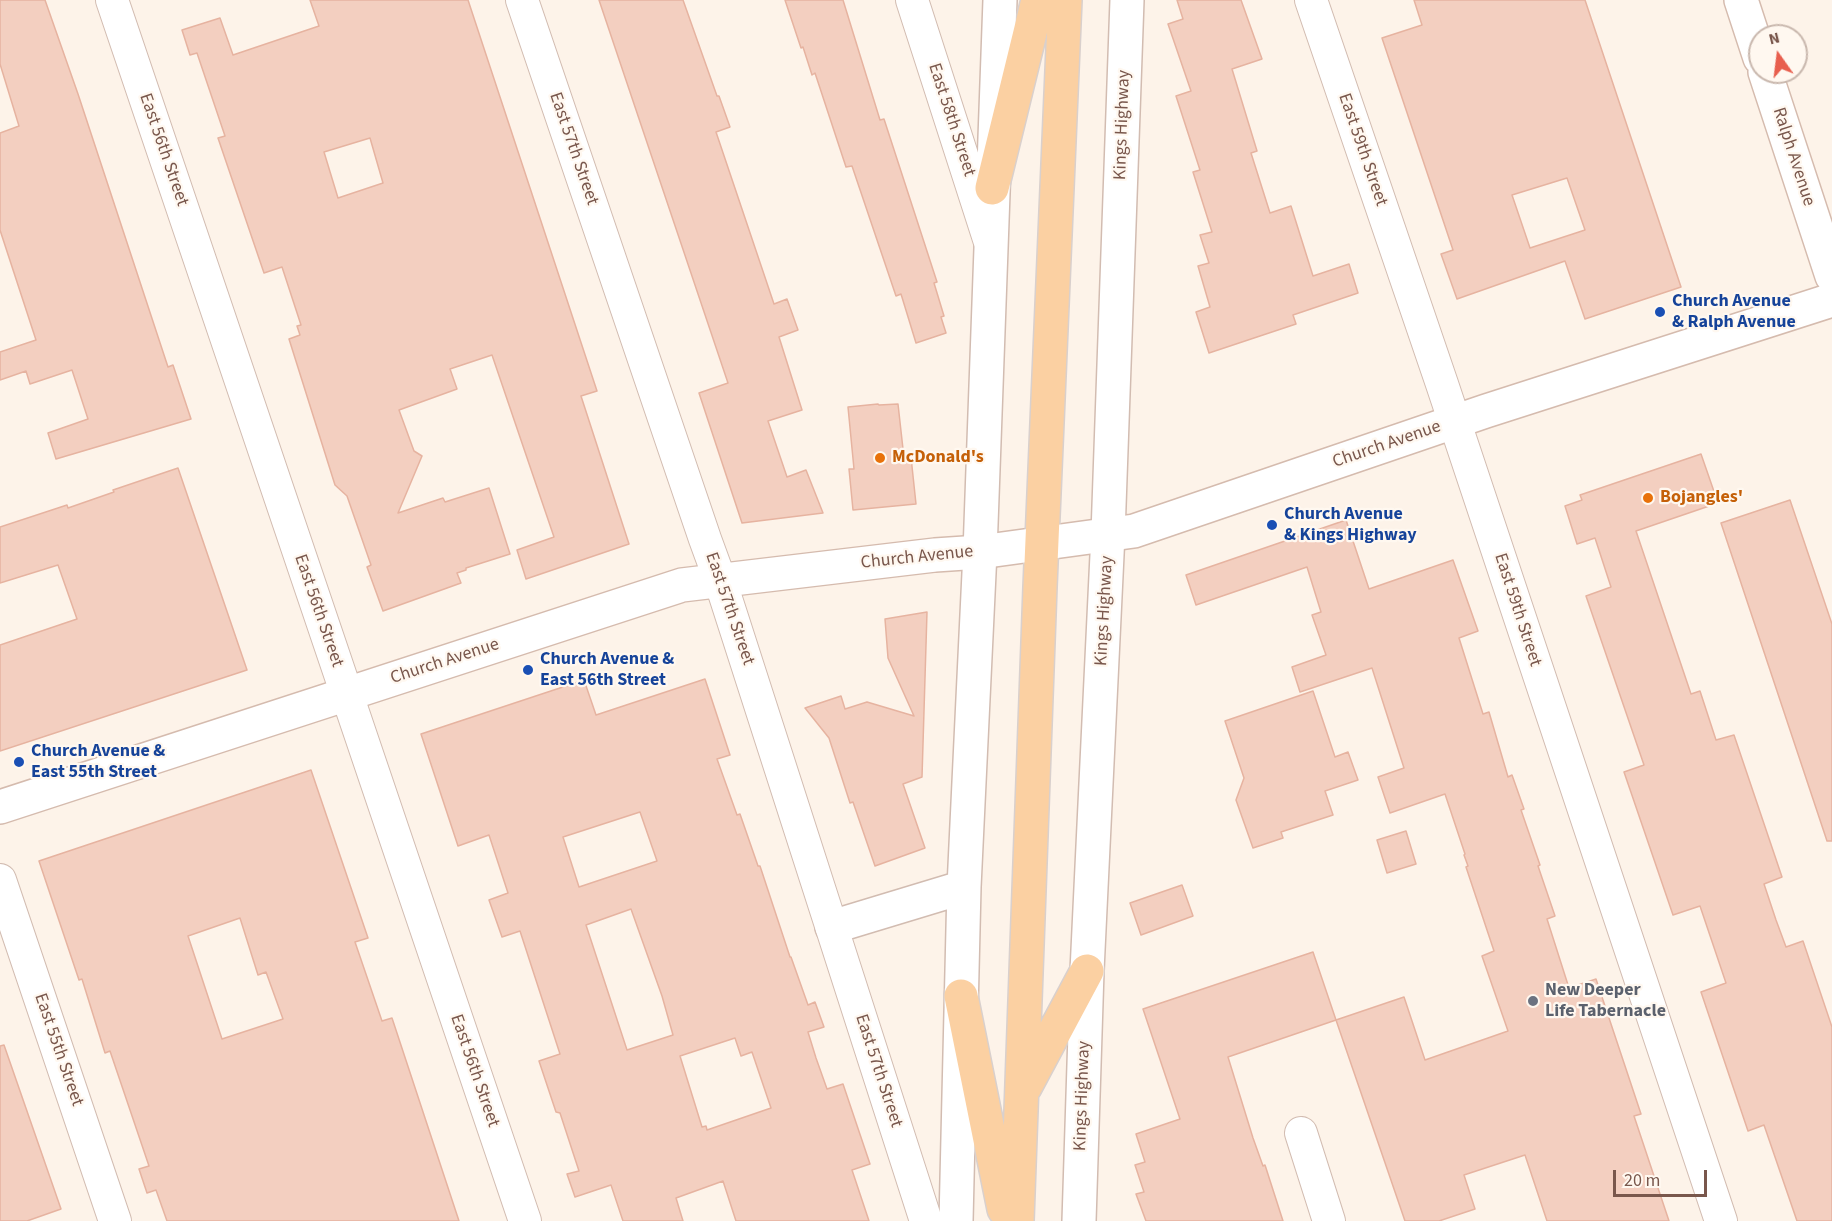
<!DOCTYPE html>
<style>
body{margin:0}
#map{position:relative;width:1832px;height:1221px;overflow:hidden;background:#fdf3e9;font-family:"Source Sans 3",sans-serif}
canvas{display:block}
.north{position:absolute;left:1748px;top:24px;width:60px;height:60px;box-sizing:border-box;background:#fff8f0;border:2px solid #c9b8ae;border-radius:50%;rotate:346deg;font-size:16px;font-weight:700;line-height:24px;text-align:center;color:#79574c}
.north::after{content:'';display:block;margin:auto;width:21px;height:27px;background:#e85f4e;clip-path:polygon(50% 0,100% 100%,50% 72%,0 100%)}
.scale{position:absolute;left:1613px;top:1170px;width:94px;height:27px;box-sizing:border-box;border:3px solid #79574c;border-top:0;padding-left:8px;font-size:18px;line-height:21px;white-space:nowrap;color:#79574c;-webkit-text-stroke:4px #fff8f0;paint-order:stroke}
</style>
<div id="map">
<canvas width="1832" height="1221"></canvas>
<div class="north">N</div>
<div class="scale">20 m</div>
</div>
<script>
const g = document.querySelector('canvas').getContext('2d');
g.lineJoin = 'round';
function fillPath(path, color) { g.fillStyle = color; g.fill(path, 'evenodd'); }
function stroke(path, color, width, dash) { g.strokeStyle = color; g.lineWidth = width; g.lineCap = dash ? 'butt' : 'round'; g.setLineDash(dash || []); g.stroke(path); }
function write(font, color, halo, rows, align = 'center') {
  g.font = font + ' "Source Sans 3",sans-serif'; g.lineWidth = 4.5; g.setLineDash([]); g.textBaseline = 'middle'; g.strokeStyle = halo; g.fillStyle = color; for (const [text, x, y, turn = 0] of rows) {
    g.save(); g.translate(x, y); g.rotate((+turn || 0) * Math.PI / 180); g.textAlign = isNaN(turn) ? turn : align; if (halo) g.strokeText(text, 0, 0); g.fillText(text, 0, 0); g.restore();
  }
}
const building = new Path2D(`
 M 0,0 L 45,0 L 78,94 L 168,367 L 173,365 L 191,419 L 56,459 L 48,433 L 88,419 L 72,370 L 30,384 L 26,371 L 0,380 L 0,352 L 36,340 L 0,230 L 0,133 L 19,126 L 0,64 Z
 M 310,0 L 468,0 L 597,391 L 581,396 L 629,544 L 526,579 L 517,550 L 554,537 L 492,355 L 450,369 L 457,389 L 399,410 L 414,451 L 422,456 L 398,513 L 443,498 L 445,502 L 489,488 L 510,554 L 466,568 L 466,570 L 457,573 L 461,583 L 383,611 L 367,567 L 371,565 L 347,496 L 335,485 L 289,339 L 300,335 L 297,326 L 301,325 L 282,267 L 264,273 L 218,138 L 225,136 L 197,53 L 190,55 L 182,30 L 220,18 L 233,55 L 319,26 ZM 370,138 L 383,183 L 338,198 L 324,152 Z
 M 599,0 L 683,0 L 717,96 L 719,96 L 730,127 L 716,132 L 774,304 L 787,299 L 798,330 L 779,337 L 802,410 L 768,421 L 787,477 L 806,470 L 823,513 L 742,523 L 699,393 L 728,383 Z
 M 785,0 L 843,0 L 880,120 L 884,119 L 937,282 L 934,283 L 944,316 L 941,317 L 946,333 L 916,343 L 901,294 L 896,296 L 852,166 L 846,167 L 815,73 L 812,75 L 803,47 L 801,48 Z
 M 1177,0 L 1241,0 L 1262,59 L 1232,69 L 1257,151 L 1251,153 L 1270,213 L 1291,206 L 1313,276 L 1349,264 L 1358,293 L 1293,315 L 1296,324 L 1209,353 L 1196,312 L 1210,307 L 1198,266 L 1209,263 L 1200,235 L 1212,232 L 1193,172 L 1200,170 L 1176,96 L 1191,91 L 1168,24 L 1183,19 Z
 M 1414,0 L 1585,0 L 1681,287 L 1585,319 L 1565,261 L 1457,299 L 1441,254 L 1453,250 L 1382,38 L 1422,25 ZM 1567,178 L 1585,230 L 1530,248 L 1512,195 Z
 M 878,404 L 879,405 L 898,404 L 904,458 L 911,457 L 916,504 L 853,510 L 849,469 L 854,469 L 848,407 Z
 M 1701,454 L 1718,503 L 1636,531 L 1691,694 L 1700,691 L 1716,740 L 1734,735 L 1782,877 L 1764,884 L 1776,920 L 1786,947 L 1803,941 L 1832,1027 L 1832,1221 L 1797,1221 L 1764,1125 L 1748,1131 L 1701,992 L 1726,983 L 1700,906 L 1673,915 L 1624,772 L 1644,765 L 1586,596 L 1611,587 L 1595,538 L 1577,544 L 1565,506 L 1582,500 L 1580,495 Z
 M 178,468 L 247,670 L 0,751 L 0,645 L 77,619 L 58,565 L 0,583 L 0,527 L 67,505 L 68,508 L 114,492 L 113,490 Z
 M 1790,500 L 1832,624 L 1832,841 L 1827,841 L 1721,523 Z
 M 1346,520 L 1369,589 L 1453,560 L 1478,631 L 1459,638 L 1483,714 L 1489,712 L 1508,777 L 1512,775 L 1524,809 L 1521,810 L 1540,865 L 1538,866 L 1555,916 L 1547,919 L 1569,988 L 1596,979 L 1641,1114 L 1634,1116 L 1669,1221 L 1547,1221 L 1525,1155 L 1464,1175 L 1475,1209 L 1439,1221 L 1405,1221 L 1336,1020 L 1404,997 L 1425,1060 L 1508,1031 L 1482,956 L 1494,951 L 1466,867 L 1468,866 L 1464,855 L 1465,854 L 1445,794 L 1390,813 L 1378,777 L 1404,768 L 1372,668 L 1300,692 L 1292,667 L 1326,655 L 1312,615 L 1321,612 L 1307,567 L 1196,605 L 1186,575 Z
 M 927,612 L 922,777 L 903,784 L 925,848 L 875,866 L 853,802 L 850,803 L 829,738 L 805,708 L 841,696 L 845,709 L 867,702 L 914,716 L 888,658 L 885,619 Z
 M 705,679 L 730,755 L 717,759 L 737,815 L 740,814 L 758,866 L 760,866 L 790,957 L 791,957 L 808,1005 L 815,1002 L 824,1027 L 808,1032 L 816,1058 L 827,1089 L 843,1084 L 870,1164 L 852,1170 L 869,1221 L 736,1221 L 723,1181 L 676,1198 L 683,1221 L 623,1221 L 611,1185 L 575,1197 L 567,1174 L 579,1171 L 560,1113 L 556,1112 L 539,1061 L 560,1054 L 520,931 L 502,937 L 489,900 L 508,893 L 489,835 L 458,846 L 421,734 L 584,680 L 596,715 ZM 640,812 L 657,861 L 579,887 L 563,837 ZM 631,909 L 662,996 L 673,1035 L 627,1050 L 586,925 ZM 735,1038 L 741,1056 L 752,1052 L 771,1108 L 707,1130 L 706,1126 L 702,1127 L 680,1056 Z
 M 1313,691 L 1335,757 L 1348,752 L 1358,780 L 1325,791 L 1333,815 L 1281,832 L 1283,838 L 1253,848 L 1236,800 L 1244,778 L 1225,721 Z
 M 311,770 L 368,938 L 355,942 L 382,1021 L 392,1018 L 459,1221 L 167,1221 L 156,1190 L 147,1193 L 139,1169 L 149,1166 L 110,1051 L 105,1053 L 82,979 L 79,980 L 39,861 ZM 240,918 L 258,975 L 266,972 L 283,1019 L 222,1039 L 188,936 Z
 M 1406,831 L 1416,864 L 1387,873 L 1377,840 Z
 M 1182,885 L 1193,916 L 1141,935 L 1130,903 Z
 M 1313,952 L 1336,1020 L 1228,1057 L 1253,1138 L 1263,1166 L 1265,1165 L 1283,1221 L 1146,1221 L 1136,1194 L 1144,1192 L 1135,1165 L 1145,1162 L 1136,1134 L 1180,1119 L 1143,1009 Z
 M 4,1045 L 61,1209 L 27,1221 L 0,1221 L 0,1046 Z`);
fillPath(building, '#f3cfc0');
stroke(building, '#e6b3a0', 1.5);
const minor = new Path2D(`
 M 112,0 L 525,1221
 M 522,0 L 705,539 L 720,580 L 926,1221
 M 912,0 L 989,239
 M 1311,0 L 1442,384 L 1721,1221
 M 0,880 L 115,1221
 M 1301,1133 L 1329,1221`);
const tertiary = new Path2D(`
 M 832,927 L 964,887
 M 956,1221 L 964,887 L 980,552 L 1000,0
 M 1079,1221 L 1087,971 L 1108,534 L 1127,0`);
const secondary = new Path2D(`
 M 1741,0 L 1760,58
 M 1765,72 L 1832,276
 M 0,807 L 682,585 L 935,555 L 980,552 L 1134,531 L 1486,411 L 1832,300`);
const primary = new Path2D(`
 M 992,188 L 1038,0
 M 961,996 L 1004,1209
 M 1025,1087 L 1087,971
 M 1017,1221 L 1040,587 L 1065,0`);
stroke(minor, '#d2bcb1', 34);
stroke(tertiary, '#d2bcb1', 36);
stroke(secondary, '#d5bbae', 36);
stroke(primary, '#d9d0cd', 36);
stroke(minor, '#fff', 32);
stroke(tertiary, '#fff', 33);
stroke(secondary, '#fff', 33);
stroke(primary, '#fbd0a2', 33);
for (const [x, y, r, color] of [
 [1660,312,6,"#1a4fb4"],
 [880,458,6,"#e8710a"],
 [1648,498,6,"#e8710a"],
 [1272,525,6,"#1a4fb4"],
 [528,670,6,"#1a4fb4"],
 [19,762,6,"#1a4fb4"],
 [1533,1001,6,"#6b7280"]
]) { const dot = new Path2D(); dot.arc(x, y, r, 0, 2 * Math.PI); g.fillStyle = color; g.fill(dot); stroke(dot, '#fff8f0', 2); }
write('18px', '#79574c', '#fff8f0', [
 ["East 58th Street",951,120,72],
 ["Kings Highway",1123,125,-88],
 ["East 57th Street",573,149,71],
 ["East 56th Street",163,150,71],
 ["East 59th Street",1362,150,71],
 ["Ralph Avenue",1793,157,72],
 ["Church Avenue",1387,445,-19],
 ["Church Avenue",917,558,-6],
 ["East 57th Street",729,609,71],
 ["East 59th Street",1517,610,72],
 ["East 56th Street",318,611,71],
 ["Kings Highway",1105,611,-87],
 ["Church Avenue",445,662,-18],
 ["East 55th Street",58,1050,71],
 ["East 56th Street",474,1071,71],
 ["East 57th Street",878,1071,72],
 ["Kings Highway",1083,1096,-88]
]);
write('bold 18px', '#164399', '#fff8f0', [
 ["Church Avenue",1672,302],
 ["& Ralph Avenue",1672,323],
 ["Church Avenue",1284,515],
 ["& Kings Highway",1284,536],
 ["Church Avenue &",540,660],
 ["East 56th Street",540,681],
 ["Church Avenue &",31,752],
 ["East 55th Street",31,773]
], 'left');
write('bold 18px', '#c56008', '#fff8f0', [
 ["McDonald's",892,458],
 ["Bojangles'",1660,498]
], 'left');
write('bold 18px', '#5b616d', '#fff8f0', [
 ["New Deeper",1545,991],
 ["Life Tabernacle",1545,1012]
], 'left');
</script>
